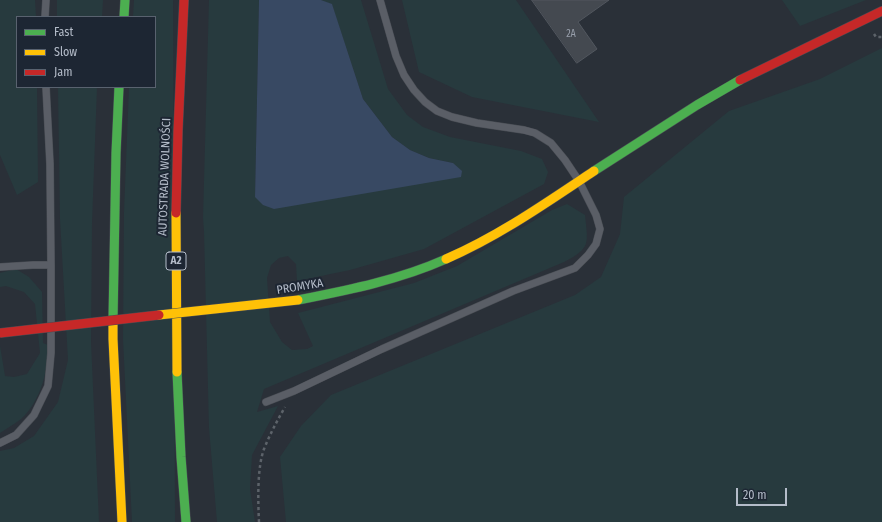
<!DOCTYPE html>
<meta charset="utf-8">
<style>
body{margin:0}
#map{position:relative;width:882px;height:522px;overflow:hidden;background:#2a3038;font-family:"Fira Sans Condensed",sans-serif}
canvas{display:block}
.legend{position:absolute;left:16px;top:16px;width:140px;height:72px;box-sizing:border-box;background:#1d2633;border:1px solid #59626f;margin:0;padding:5px 7px;list-style:none;font-size:12px;color:#b4bcc9}
.legend li{display:flex;align-items:center;gap:8px;height:20px}
.legend b{width:20px;border:1px solid #59626f}
.scale{position:absolute;left:736px;top:488px;width:51px;height:18px;box-sizing:border-box;border:2px solid #b4bcc9;border-top:0;padding-left:5px;font-size:12px;line-height:14px;white-space:nowrap;color:#b4bcc9;-webkit-text-stroke:3px #1d2633;paint-order:stroke}
</style>
<div id="map">
<canvas width="882" height="522"></canvas>
<ul class="legend">
<li><b style="height:5px;background:#4caf50"></b>Fast</li>
<li><b style="height:5px;background:#ffc107"></b>Slow</li>
<li><b style="height:5px;background:#c62828"></b>Jam</li>
</ul>
<div class="scale">20 m</div>
</div>
<script>
const g = document.querySelector('canvas').getContext('2d');
g.lineJoin = 'round';
function fillPath(path, color) { g.fillStyle = color; g.fill(path, 'evenodd'); }
function stroke(path, color, width, dash) { g.strokeStyle = color; g.lineWidth = width; g.lineCap = dash ? 'butt' : 'round'; g.setLineDash(dash || []); g.stroke(path); }
function write(font, color, halo, rows, align = 'center') {
  g.font = font + ' "Fira Sans Condensed",sans-serif'; g.lineWidth = 4; g.setLineDash([]); g.textBaseline = 'middle'; g.strokeStyle = halo; g.fillStyle = color; for (const [text, x, y, turn = 0] of rows) {
    g.save(); g.translate(x, y); g.rotate((+turn || 0) * Math.PI / 180); g.textAlign = isNaN(turn) ? turn : align; if (halo) g.strokeText(text, 0, 0); g.fillText(text, 0, 0); g.restore();
  }
}
fillPath(new Path2D(`
 M 0,0 L 35,0 L 36,17 L 17,17 L 17,87 L 37,87 L 38,182 L 17,195 L 0,155 Z
 M 57,0 L 103,0 L 102,17 L 57,17 Z
 M 134,0 L 173,0 L 175,522 L 132,522 L 123,339 L 124,212 L 129,87 L 155,87 L 155,17 L 133,17 Z
 M 209,0 L 259,0 L 255,197 L 453,163 L 429,158 L 410,150 L 392,137 L 363,99 L 332,5 L 321,0 L 361,0 L 388,89 L 407,115 L 423,127 L 450,137 L 521,151 L 542,159 L 548,172 L 544,184 L 424,249 L 350,270 L 297,281 L 296,264 L 288,256 L 279,258 L 271,265 L 267,278 L 270,322 L 282,342 L 292,350 L 307,349 L 313,346 L 298,313 L 414,283 L 457,266 L 552,210 L 567,204 L 585,215 C 588,244 591,248 564,262 L 264,389 L 257,412 L 278,406 L 252,455 L 250,489 L 255,522 L 217,522 L 209,428 L 204,231 L 203,218 Z
 M 402,0 L 516,0 L 599,122 L 472,97 L 419,72 Z
 M 782,0 L 866,0 L 800,26 Z
 M 882,48 L 882,522 L 286,522 L 280,457 L 301,426 L 331,395 L 575,295 L 601,277 L 620,234 L 624,197 L 729,111 L 820,79 Z
 M 58,87 L 97,87 L 92,223 L 91,342 L 99,522 L 0,522 L 0,451 L 14,448 L 34,436 L 58,402 L 68,360 L 60,219 Z
 M 16,269 L 29,277 L 42,292 L 43,343 L 48,345 C 49,370 40,402 21,419 C 15,424 7,428 0,433 L 0,346 L 5,376 L 14,377 L 27,374 L 40,353 L 35,304 L 24,292 L 6,286 L 0,287 L 0,273 Z`), '#273a3e');
fillPath(new Path2D(`
 M 259,0 L 321,0 L 332,4 L 363,99 L 392,137 L 410,150 L 429,158 L 453,163 L 462,171 L 461,177 L 274,209 L 263,205 L 255,197 Z`), '#384963');
const building = new Path2D(`
 M 532,0 L 609,0 L 578,22 L 597,49 L 577,63 Z`);
fillPath(building, '#444950');
stroke(building, '#52575f', 1);
const lane = new Path2D(`
 M 45,17 L 46,0
 M 0,267 L 33,265 L 51,265
 M 266,402 L 294,391 L 382,349 L 513,291 L 575,268 L 588,255 L 596,244 L 600,229 L 596,215 L 579,181 L 565,160 L 551,143 L 535,133 L 524,130 L 477,123 L 452,117 L 437,111 L 425,102 L 414,90 L 404,75 L 396,56 L 380,0
 M 0,443 L 16,435 L 34,415 L 48,386 L 51,353 L 51,265 L 50,164 L 46,87`);
const fast = new Path2D(`
 M 124,17 L 125,0
 M 594,171 L 697,105 L 740,80
 M 298,300 C 348,290 399,280 446,259
 M 113,320 L 116,153 L 119,87
 M 177,372 L 181,457 L 186,522`);
const slow = new Path2D(`
 M 176,213 L 177,372
 M 446,259 C 499,236 546,203 594,171
 M 113,320 L 113,339 L 122,522`);
const jam = new Path2D(`
 M 740,80 L 882,11
 M 176,213 L 178,131 L 184,0`);
stroke(lane, '#484c53', 8);
stroke(fast, '#484c53', 10);
stroke(slow, '#484c53', 10);
stroke(jam, '#484c53', 10);
stroke(new Path2D(`
 M 874,34 L 876,37 L 882,37
 M 259,522 C 258,501 257,468 264,449 C 270,434 277,421 285,407`), '#5d636a', 2.5, [3, 3]);
stroke(lane, '#5a5e66', 7);
stroke(fast, '#4caf50', 9);
stroke(slow, '#ffc107', 9);
stroke(jam, '#c62828', 9);
const slowBridge = new Path2D(`
 M 159,315 L 298,300`);
const jamBridge = new Path2D(`
 M 0,333 L 159,315`);
stroke(slowBridge, '#484c53', 10, []);
stroke(jamBridge, '#484c53', 10, []);
stroke(slowBridge, '#ffc107', 9);
stroke(jamBridge, '#c62828', 9);
write('10px', '#989fab', null, [
 ["2A",571,34]
]);
for (const [x, y, w] of [
 [176,261,20]
]) { const box = new Path2D(); box.roundRect(x - w / 2, y - 9, w, 18, 3); g.fillStyle = '#1d2633'; g.fill(box); stroke(box, '#b4bcc9', 1); }
write('bold 11px', '#b4bcc9', null, [
 ["A2",176,261]
]);
write('12px', '#b4bcc9', '#1d2633', [
 ["AUTOSTRADA WOLNOŚCI",165,177,-88],
 ["PROMYKA",300,287,-9]
]);
</script>
